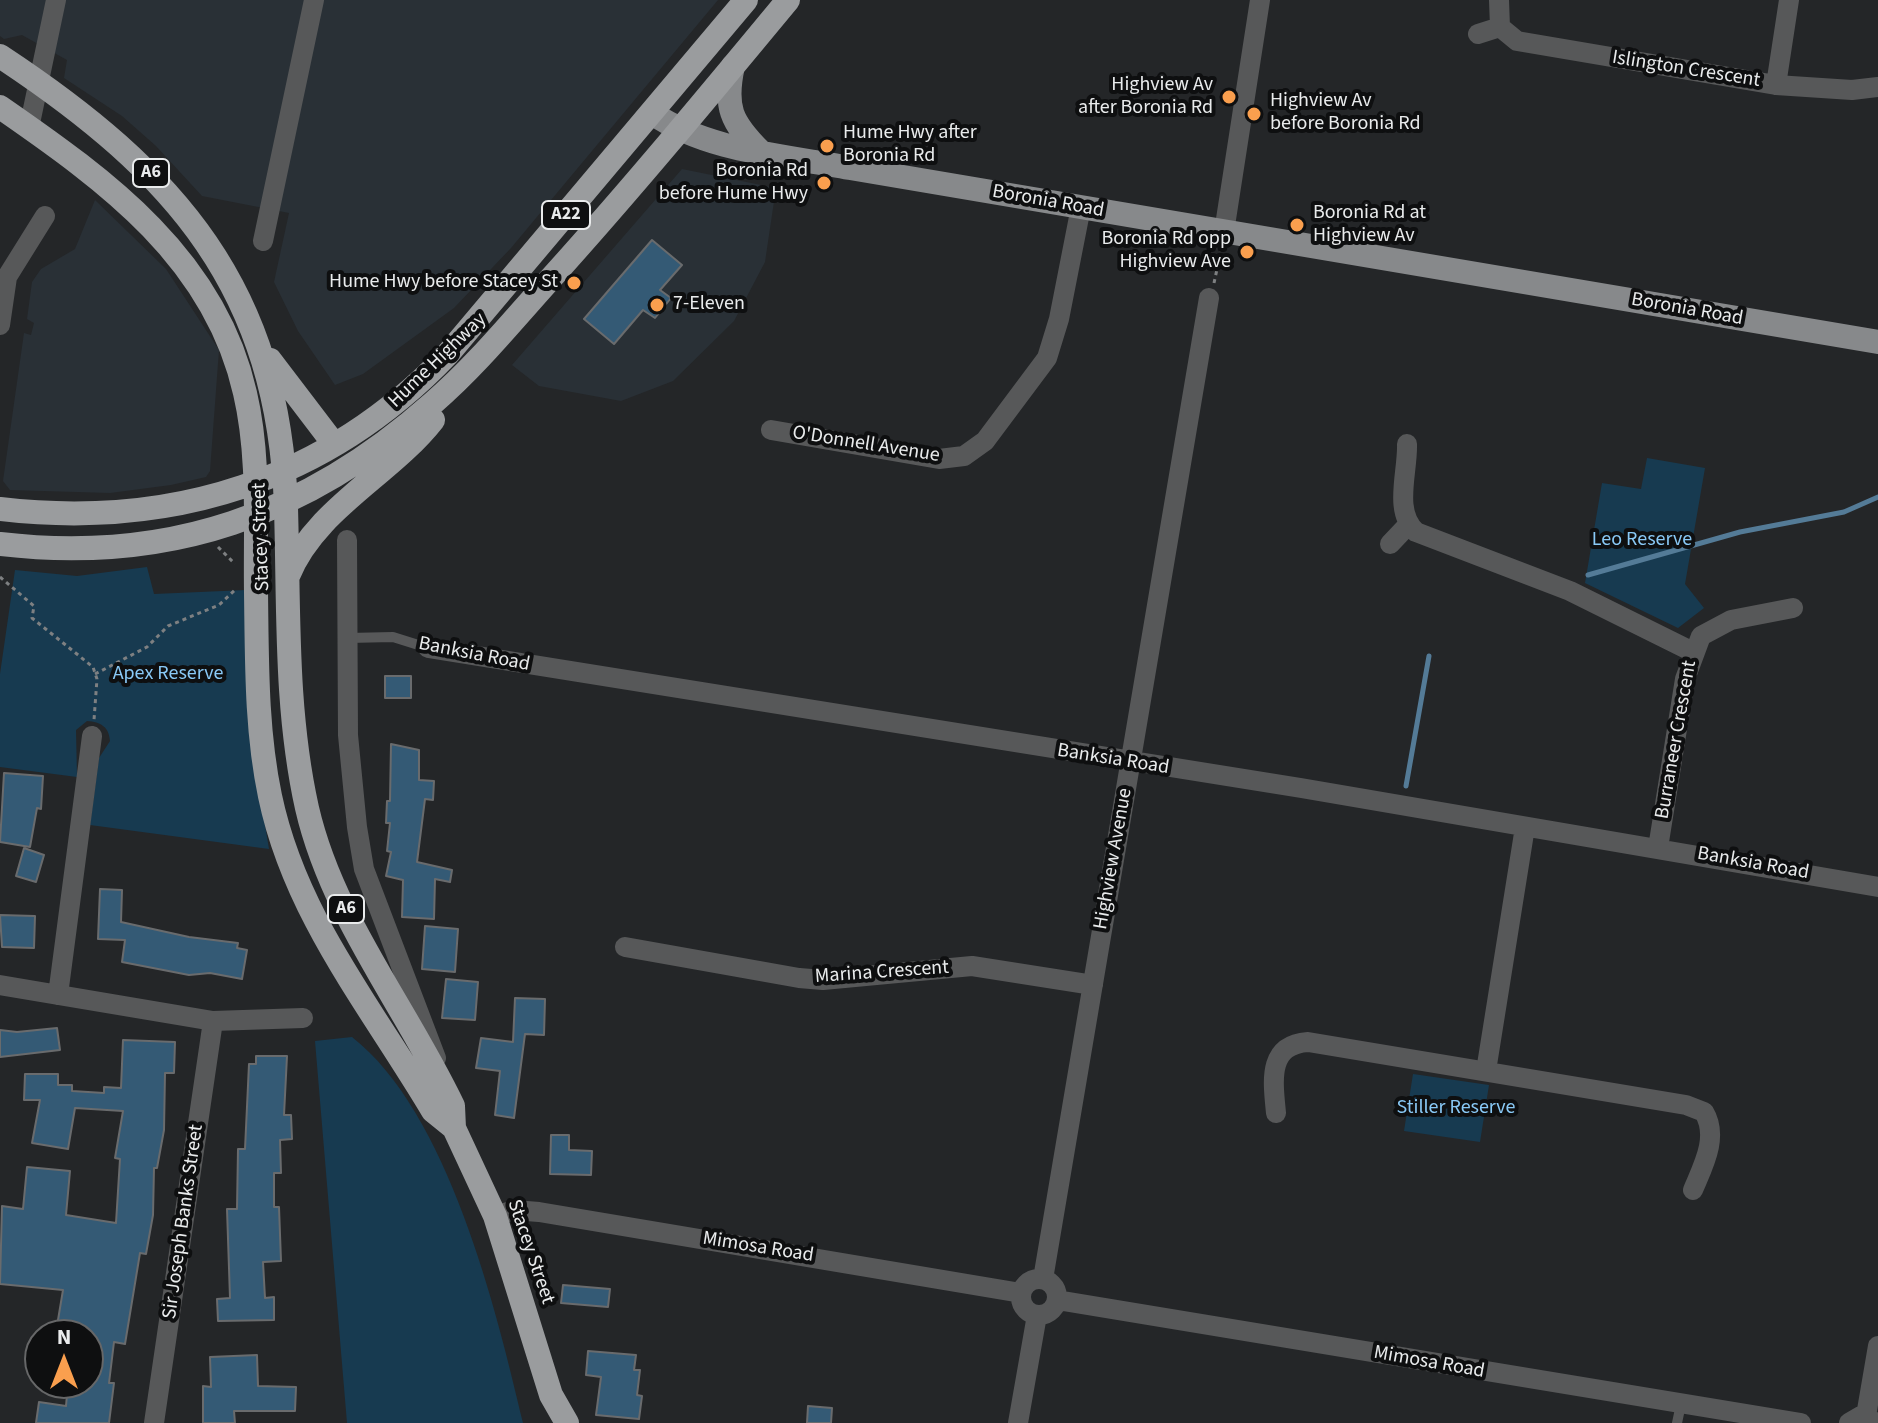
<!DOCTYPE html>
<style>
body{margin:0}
#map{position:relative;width:1878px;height:1423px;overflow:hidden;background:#242628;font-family:"Source Sans 3",sans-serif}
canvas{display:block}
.north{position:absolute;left:24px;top:1319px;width:80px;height:80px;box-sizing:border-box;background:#0e0f10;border:2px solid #666768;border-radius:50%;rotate:0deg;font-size:22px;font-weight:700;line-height:32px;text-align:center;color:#e9ebec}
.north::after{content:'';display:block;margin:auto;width:28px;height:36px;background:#fa9f4e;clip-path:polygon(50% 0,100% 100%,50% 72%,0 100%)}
</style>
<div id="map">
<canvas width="1878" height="1423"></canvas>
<div class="north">N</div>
</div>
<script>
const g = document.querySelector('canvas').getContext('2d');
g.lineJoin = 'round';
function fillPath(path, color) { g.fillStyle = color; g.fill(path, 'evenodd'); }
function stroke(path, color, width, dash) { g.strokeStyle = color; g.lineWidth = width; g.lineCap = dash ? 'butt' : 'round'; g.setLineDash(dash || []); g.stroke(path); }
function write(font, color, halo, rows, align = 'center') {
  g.font = font + ' "Source Sans 3",sans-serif'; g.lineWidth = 8; g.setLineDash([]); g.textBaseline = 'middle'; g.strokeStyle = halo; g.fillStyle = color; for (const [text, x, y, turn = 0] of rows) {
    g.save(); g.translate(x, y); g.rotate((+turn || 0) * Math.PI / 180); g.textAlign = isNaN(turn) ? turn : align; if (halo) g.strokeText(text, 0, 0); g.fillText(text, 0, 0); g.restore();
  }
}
fillPath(new Path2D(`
 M 0,0 L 718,0 L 511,248 L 454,308 L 363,374 L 335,385 L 298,331 L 274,282 L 289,213 L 202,196 L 156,146 L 122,116 L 64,78 L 67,60 L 22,35 L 4,39 L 0,36 Z
 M 682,169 L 776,188 L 765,262 L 734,321 L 673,381 L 621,401 L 539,386 L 512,365 Z
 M 95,200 L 166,269 L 219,350 L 210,471 L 206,477 L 171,485 L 110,493 L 10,490 L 3,481 L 24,333 L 31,335 L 34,323 L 27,319 L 32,282 L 41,269 L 75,249 Z`), '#293036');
fillPath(new Path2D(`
 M 1647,458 L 1705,468 L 1685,584 L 1704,608 L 1678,628 L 1585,583 L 1602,483 L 1641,489 Z
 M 147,567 L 154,594 L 246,590 L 251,740 L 269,849 L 90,825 L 99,758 L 110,741 C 109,727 101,722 87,721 L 76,730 L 77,777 L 0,767 L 0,674 L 15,570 L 77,576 Z
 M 352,1037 C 448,1112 496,1308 523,1423 L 347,1423 L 315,1041 Z
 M 1413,1074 L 1489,1085 L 1480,1142 L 1404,1131 Z`), '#173a50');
stroke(new Path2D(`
 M 1588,575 L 1740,532 L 1844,512 L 1878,497
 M 1406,786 L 1429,656`), '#547b97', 5);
const building = new Path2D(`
 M 652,240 L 682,265 L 660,290 L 671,298 L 655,318 L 643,310 L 614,344 L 584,319 Z
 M 385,676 L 411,676 L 411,698 L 385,698 Z
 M 391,744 L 419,750 L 419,780 L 434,781 L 433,800 L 425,799 L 417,862 L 452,870 L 450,882 L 435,879 L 434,919 L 402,917 L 403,880 L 386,876 L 391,852 L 387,851 L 390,823 L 386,823 L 387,801 L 390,801 Z
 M 4,773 L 43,776 L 41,809 L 37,808 L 30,847 L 0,842 Z
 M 24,848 L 44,855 L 36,882 L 16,876 Z
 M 100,889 L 122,890 L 121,922 L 189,937 L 238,943 L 237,948 L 247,950 L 242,979 L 210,973 L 189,975 L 122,962 L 125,940 L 98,939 Z
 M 0,915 L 35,916 L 34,948 L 2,947 Z
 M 425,926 L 458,929 L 455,972 L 422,969 Z
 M 446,979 L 478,982 L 475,1020 L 442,1018 Z
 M 515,998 L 545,999 L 544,1035 L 525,1034 L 514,1118 L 495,1115 L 500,1071 L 476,1068 L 481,1038 L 513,1042 Z
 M 57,1028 L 60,1050 L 0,1057 L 0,1030 L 17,1032 Z
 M 123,1040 L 175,1042 L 174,1073 L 165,1073 L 164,1130 L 157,1168 L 154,1168 L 153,1215 L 146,1254 L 140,1253 L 125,1344 L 114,1342 L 109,1383 L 114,1383 L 109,1423 L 36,1423 L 39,1402 L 66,1406 L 68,1383 L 88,1383 L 88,1335 L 56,1332 L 63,1290 L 0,1284 L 2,1206 L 23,1209 L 27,1167 L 70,1171 L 66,1215 L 116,1223 L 120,1159 L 115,1158 L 123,1111 L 75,1108 L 68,1149 L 32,1143 L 40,1100 L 24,1100 L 25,1074 L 58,1074 L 58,1085 L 72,1085 L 72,1091 L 104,1093 L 104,1087 L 121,1088 Z
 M 256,1056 L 287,1056 L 284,1115 L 291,1115 L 292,1139 L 280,1140 L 281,1173 L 274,1173 L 274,1207 L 279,1207 L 281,1261 L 263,1262 L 265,1298 L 274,1297 L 274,1320 L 218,1321 L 217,1299 L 230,1298 L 227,1209 L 237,1209 L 238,1149 L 245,1149 L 249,1064 L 256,1064 Z
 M 551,1135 L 569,1135 L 569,1150 L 592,1151 L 591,1175 L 550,1174 Z
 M 563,1285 L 610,1289 L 608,1307 L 561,1303 Z
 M 588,1351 L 636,1355 L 634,1370 L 640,1370 L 637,1395 L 642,1396 L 639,1419 L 596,1415 L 601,1377 L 586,1375 Z
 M 257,1355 L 258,1386 L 296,1387 L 295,1411 L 234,1411 L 235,1423 L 203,1423 L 203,1386 L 211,1387 L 210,1357 Z
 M 808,1406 L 832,1408 L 831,1423 L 807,1423 Z`);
fillPath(building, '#345a75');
stroke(building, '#696b6d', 2);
stroke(new Path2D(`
 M 1214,283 L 1221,251
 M 218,547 L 235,564
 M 0,577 L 34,606 L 32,618 L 93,667 L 97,679 L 94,720
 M 95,674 L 147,647 L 168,626 L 219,605 L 235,590`), '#7e8082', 3, [4, 4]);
stroke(new Path2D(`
 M 348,638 L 393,637 L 428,648
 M 1677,1423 L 1681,1404`), '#575859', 10);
stroke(new Path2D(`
 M 1499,0 L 1500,27 L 1517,41 L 1776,85 L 1852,90 L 1878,87
 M 1478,34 L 1500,27
 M 1776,85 L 1789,0
 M 29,128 L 56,0
 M 1224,232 L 1260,0
 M 263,241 L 314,0
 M 0,325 L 7,277 L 45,216
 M 771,430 L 939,459 L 964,456 L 985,441 L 1047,358 L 1059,319 L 1081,207
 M 1407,444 C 1408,473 1393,511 1416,532 L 1570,591 L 1693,652
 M 347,540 L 348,735 L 357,827 L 364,869 L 436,1058
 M 1390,544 L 1408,525
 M 428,648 L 1301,788 L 1878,887
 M 1658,848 L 1685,679 L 1701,636 L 1731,620 L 1793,608
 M 625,947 L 799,978 L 823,980 L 972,966 L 1093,985
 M 0,985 L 213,1021 L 303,1018
 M 58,995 L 92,736
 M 1486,1071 L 1525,827
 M 1276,1113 C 1273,1081 1267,1045 1308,1042 L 1686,1105 L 1704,1112 C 1719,1137 1703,1166 1693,1190
 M 495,1216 L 514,1210 L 539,1212 L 1021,1293
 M1021 1297a18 18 0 1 1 36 0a18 18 0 1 1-36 0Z
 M 1043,1279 L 1209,298
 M 1057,1300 L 1801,1423
 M 1866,1416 L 1878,1346
 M 154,1423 L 213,1021
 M 1018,1423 L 1037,1315
 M 1849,1423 L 1861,1416 L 1877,1423`), '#575859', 20);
stroke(new Path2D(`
 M 733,66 C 724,107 731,122 760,151
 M 652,113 C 709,152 783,155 850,168 L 1878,342`), '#87898b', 24);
stroke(new Path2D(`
 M 0,56 C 176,172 279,289 286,508 C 289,609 285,709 307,808 C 332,917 406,1007 453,1106 L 454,1128 L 495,1216 L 551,1395 L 567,1423
 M 0,107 C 107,181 215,259 245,393 C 260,457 255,526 256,592 C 257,661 256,729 270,796 C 295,916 372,1008 433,1111 L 454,1128
 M 270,360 L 334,444
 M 0,509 C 172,529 326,481 447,355 L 746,0
 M 0,544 C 168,564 307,515 433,403 C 477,365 514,319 553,276 C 634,186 711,93 788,0
 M 288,576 C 315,509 390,475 433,420`), '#9a9c9e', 24);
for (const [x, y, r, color] of [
 [1229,97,8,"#fa9f4e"],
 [1254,114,8,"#fa9f4e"],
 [827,146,8,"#fa9f4e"],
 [824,183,8,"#fa9f4e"],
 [1297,225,8,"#fa9f4e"],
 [1247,252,8,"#fa9f4e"],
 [574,283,8,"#fa9f4e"],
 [657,305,8,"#fa9f4e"]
]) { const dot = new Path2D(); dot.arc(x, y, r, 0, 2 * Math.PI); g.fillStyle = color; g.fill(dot); stroke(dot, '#0e0f10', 3); }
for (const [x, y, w] of [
 [151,173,36],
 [566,215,48],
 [346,909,36]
]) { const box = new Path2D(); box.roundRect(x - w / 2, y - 14, w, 28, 6); g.fillStyle = '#0e0f10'; g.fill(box); stroke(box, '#e9ebec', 2); }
write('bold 18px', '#e9ebec', null, [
 ["A6",151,173],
 ["A22",566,215],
 ["A6",346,909]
]);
write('20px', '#e9ebec', '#0e0f10', [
 ["Islington Crescent",1686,70,9],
 ["Boronia Road",1048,202,10],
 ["Boronia Road",1687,310,10],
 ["Hume Highway",438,361,-44],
 ["O'Donnell Avenue",866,445,9],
 ["Stacey Street",262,537,-92],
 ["Banksia Road",474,655,11],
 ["Burraneer Crescent",1677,740,-80],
 ["Banksia Road",1113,760,9],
 ["Highview Avenue",1114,859,-80],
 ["Banksia Road",1753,864,10],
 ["Marina Crescent",882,973,-4],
 ["Sir Joseph Banks Street",184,1222,-82],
 ["Mimosa Road",758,1248,9],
 ["Stacey Street",530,1252,71],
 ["Mimosa Road",1429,1363,10]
]);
write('20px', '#e9ebec', '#0e0f10', [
 ["Highview Av",1213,86],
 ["after Boronia Rd",1213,109],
 ["Highview Av",1270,102,"left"],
 ["before Boronia Rd",1270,125,"left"],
 ["Hume Hwy after",843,134,"left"],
 ["Boronia Rd",843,157,"left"],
 ["Boronia Rd",808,172],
 ["before Hume Hwy",808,195],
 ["Boronia Rd at",1313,214,"left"],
 ["Highview Av",1313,237,"left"],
 ["Boronia Rd opp",1231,240],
 ["Highview Ave",1231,263],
 ["Hume Hwy before Stacey St",558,283],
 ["7-Eleven",673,305,"left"]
], 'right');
write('20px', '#89c9f6', '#0e0f10', [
 ["Leo Reserve",1642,541],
 ["Apex Reserve",168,675],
 ["Stiller Reserve",1456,1109]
]);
</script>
